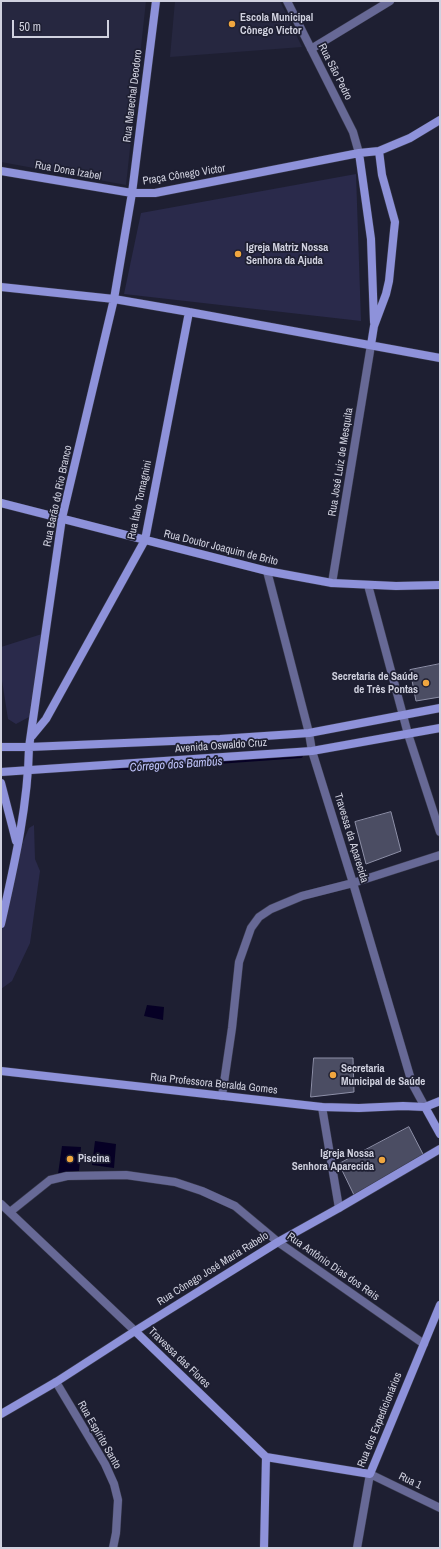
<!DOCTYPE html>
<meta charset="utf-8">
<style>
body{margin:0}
#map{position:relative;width:441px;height:1549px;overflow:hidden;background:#1e1f32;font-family:"Archivo Narrow",sans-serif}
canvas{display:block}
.frame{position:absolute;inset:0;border:2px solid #d0d1df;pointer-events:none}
.scale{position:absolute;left:12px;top:20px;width:97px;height:18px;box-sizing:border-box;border:2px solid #d0d1df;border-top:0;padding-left:5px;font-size:12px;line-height:14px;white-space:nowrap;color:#d0d1df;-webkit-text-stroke:3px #1e1f32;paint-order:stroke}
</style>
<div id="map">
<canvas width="441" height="1549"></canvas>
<div class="frame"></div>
<div class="scale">50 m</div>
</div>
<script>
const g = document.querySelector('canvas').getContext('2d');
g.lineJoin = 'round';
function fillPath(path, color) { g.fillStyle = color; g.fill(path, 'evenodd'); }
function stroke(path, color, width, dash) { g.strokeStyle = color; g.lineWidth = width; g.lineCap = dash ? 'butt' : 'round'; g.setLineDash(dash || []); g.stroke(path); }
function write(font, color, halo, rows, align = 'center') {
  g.font = font + ' "Archivo Narrow",sans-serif'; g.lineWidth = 3.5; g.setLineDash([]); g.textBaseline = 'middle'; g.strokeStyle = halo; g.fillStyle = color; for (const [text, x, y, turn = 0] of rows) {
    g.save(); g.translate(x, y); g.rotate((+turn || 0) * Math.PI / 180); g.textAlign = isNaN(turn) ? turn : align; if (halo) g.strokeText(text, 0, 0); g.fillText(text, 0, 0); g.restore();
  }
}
fillPath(new Path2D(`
 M 1,1 L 146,1 L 126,185 L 1,162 Z
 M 175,1 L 280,1 L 302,47 L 170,57 Z`), '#262740');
fillPath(new Path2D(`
 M 356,174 L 361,321 L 124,294 L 141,213 Z
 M 42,634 L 29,717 L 16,724 L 8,719 L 1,674 L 1,647 Z
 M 34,825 L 35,859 L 40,871 L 30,943 L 12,981 L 1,989 L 1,932 L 23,842 L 29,828 Z`), '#2a2a4b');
fillPath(new Path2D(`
 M 147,1005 L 164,1007 L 163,1020 L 144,1016 Z
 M 95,1141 L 116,1144 L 114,1168 L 92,1165 Z
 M 62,1146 L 81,1147 L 79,1171 L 58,1174 Z`), '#060025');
stroke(new Path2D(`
 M 113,768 L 134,768 L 301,756`), '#060025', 4);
const building = new Path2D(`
 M 440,664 L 440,697 L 416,701 L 410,670 Z
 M 391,812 L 401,851 L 366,864 L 355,822 Z
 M 314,1058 L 353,1058 L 354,1092 L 311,1097 Z
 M 409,1127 L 424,1156 L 354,1195 L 339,1164 Z`);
fillPath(building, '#4b4d63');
stroke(building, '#8e90a8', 1);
const street = new Path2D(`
 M 287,1 L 353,132 L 359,153
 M 311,49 L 390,1
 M 267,571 L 309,733 L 312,751 L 353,883 L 412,1083 L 425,1107
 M 332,583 L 371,345
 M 368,585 L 408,734 L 440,832
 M 222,1096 L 232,1028 L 239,962 L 251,928 L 259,917 L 271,909 L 302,896 L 353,883 L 440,855
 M 322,1107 L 339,1208
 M 1,1204 L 135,1331
 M 10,1212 L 50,1180 L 67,1176 L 126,1175 L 175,1182 L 202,1191 L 235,1206 L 278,1242 L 424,1344
 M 56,1382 L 105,1464 L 114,1484 L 118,1500 L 116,1533 L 113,1548
 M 357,1548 L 370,1474 L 440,1508`);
const secondary = new Path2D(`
 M 359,153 L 371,239 L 374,322
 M 1,171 L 132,193 L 155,193 L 359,153 L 379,151 L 410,138 L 440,120
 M 1,287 L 114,299 L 189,312 L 440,358
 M 371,345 L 374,326 L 386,294 L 389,281 L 394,231 L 395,222 L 382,175 L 379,151
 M 1,503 L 267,571 L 332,583 L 396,586 L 440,585
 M 32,736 L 46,719 L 145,540 L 189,312
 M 1,747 L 29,747 L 220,739 L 309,733 L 440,708
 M 1,772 L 312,751 L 440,728
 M 1,783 L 16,841
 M 1,924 C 14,866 28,806 29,747 L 62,518 L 114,299 L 132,193 L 156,1
 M 1,1071 L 322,1107 L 359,1108 L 403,1106 L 425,1107 L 440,1101
 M 425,1107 L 440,1134
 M 135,1331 L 266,1457 L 370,1474 L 440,1305
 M 1,1414 L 56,1382 L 135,1331 L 278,1242 L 339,1208 L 440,1149
 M 264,1548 L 266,1457`);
stroke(street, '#3a3b4e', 9);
stroke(secondary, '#3a3b4e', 9);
stroke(street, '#676996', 8);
stroke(secondary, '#8e92da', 8);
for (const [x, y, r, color] of [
 [232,24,4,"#f0a63f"],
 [238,254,4,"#f0a63f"],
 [426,683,4,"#f0a63f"],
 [333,1075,4,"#f0a63f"],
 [70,1159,4,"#f0a63f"],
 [382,1160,4,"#f0a63f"]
]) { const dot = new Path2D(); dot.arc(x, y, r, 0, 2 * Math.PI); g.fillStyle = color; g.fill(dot); stroke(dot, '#1e1f32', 1.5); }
write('bold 11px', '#d0d1df', '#1e1f32', [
 ["Escola Municipal",240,18],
 ["Cônego Victor",240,31],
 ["Igreja Matriz Nossa",246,248],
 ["Senhora da Ajuda",246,261],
 ["Secretaria de Saúde",418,677,"right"],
 ["de Três Pontas",418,690,"right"],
 ["Secretaria",341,1069],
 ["Municipal de Saúde",341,1082],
 ["Igreja Nossa",374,1154,"right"],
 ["Senhora Aparecida",374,1167,"right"],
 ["Piscina",78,1159]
], 'left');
write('11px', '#d0d1df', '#1e1f32', [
 ["Rua São Pedro",335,72,63],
 ["Rua Marechal Deodoro",133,96,-83],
 ["Rua Dona Izabel",68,171,10],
 ["Praça Cônego Victor",184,175,-9],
 ["Rua José Luiz de Mesquita",341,462,-81],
 ["Rua Barão do Rio Branco",58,496,-78],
 ["Rua Ítalo Tomagnini",140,500,-78],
 ["Rua Doutor Joaquim de Brito",221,548,14],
 ["Avenida Oswaldo Cruz",221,746,-4],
 ["Travessa da Aparecida",351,838,73],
 ["Rua Professora Beralda Gomes",214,1084,6],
 ["Rua Antônio Dias dos Reis",333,1267,35],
 ["Rua Cônego José Maria Rabelo",213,1269,-32],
 ["Travessa das Flores",179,1358,44],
 ["Rua dos Expedicionários",380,1420,-68],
 ["Rua Espírito Santo",99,1435,60],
 ["Rua 1",410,1481,26]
]);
write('italic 12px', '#c0c4fb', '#1e1f32', [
 ["Córrego dos Bambús",176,765,-4]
]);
</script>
